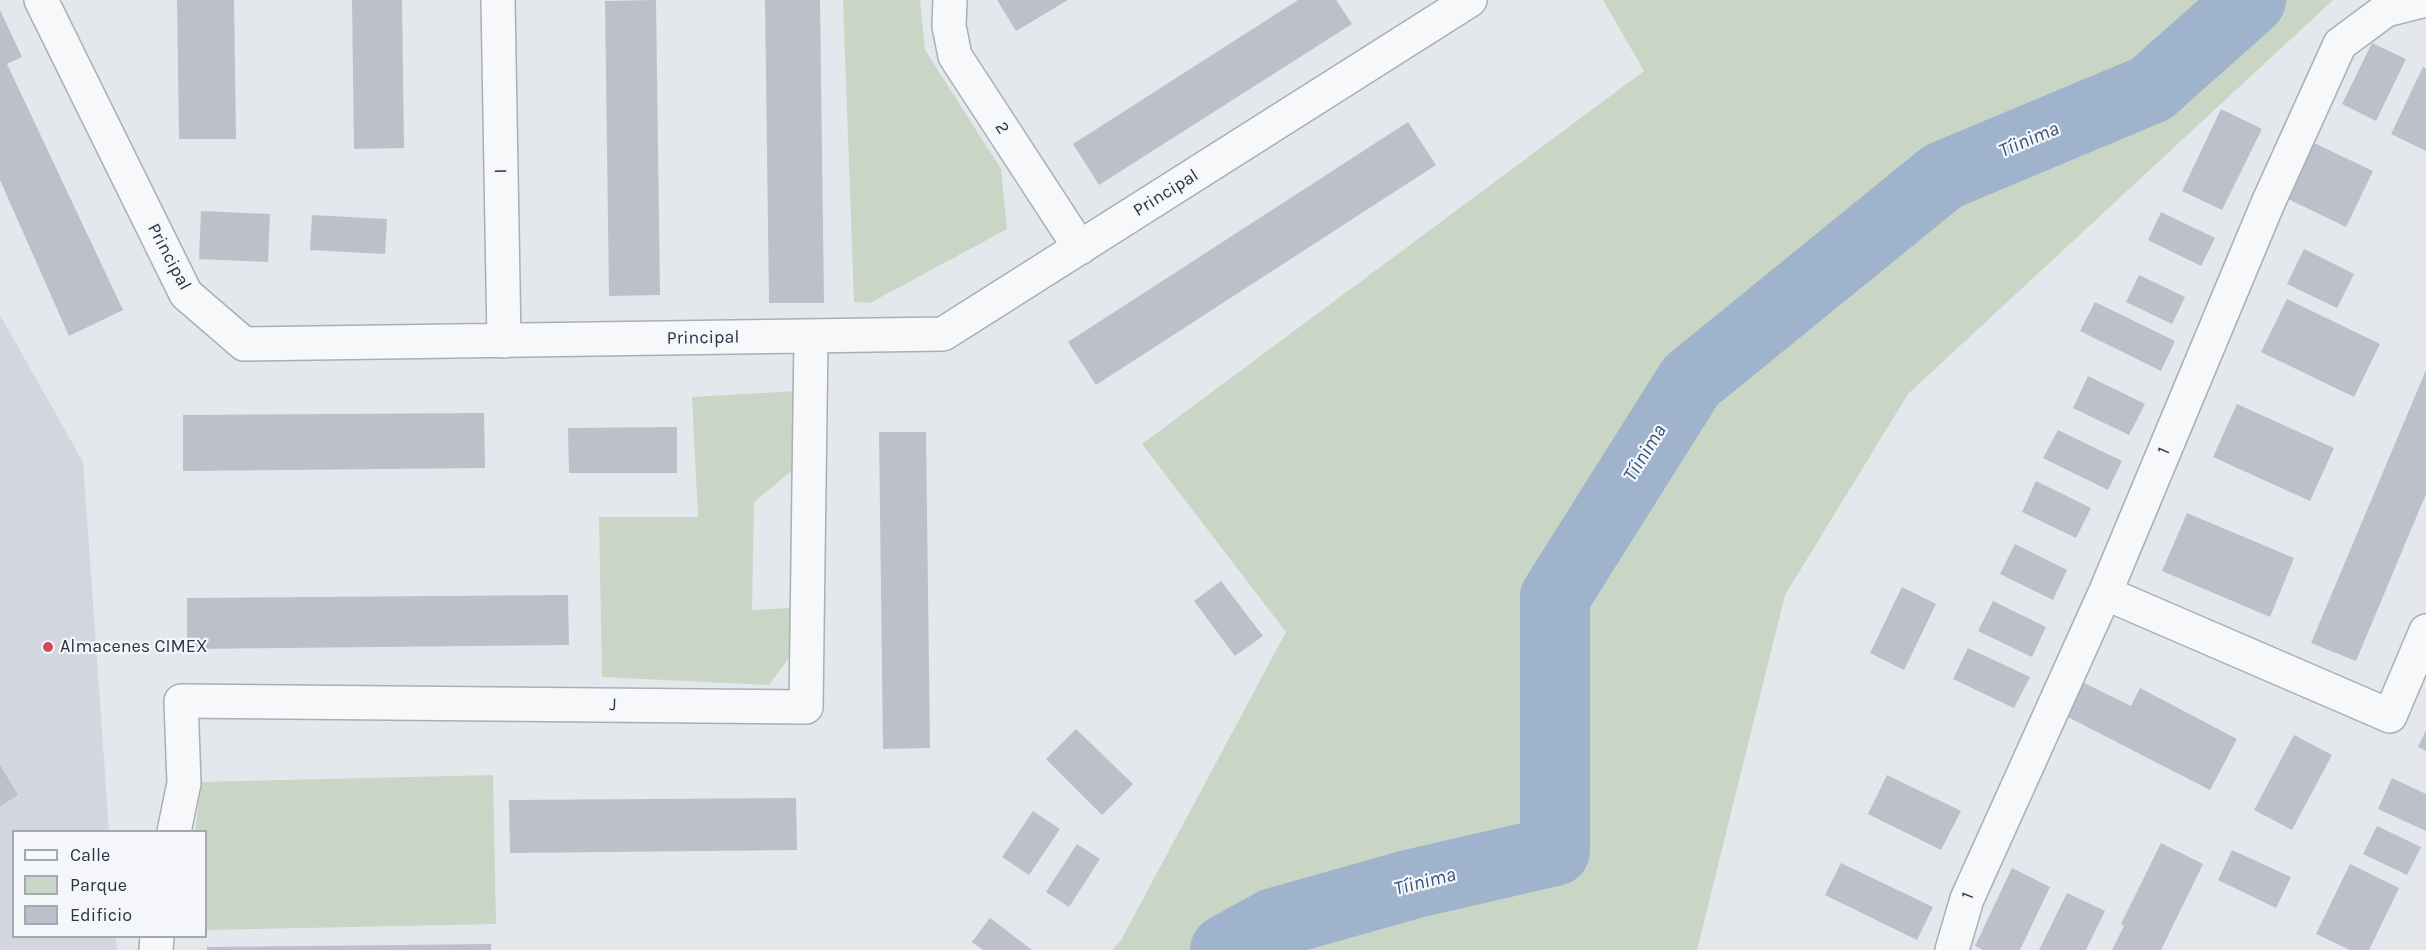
<!DOCTYPE html>
<meta charset="utf-8">
<style>
body{margin:0}
#map{position:relative;width:2426px;height:950px;overflow:hidden;background:#e4e7ec;font-family:Karla,sans-serif}
canvas{display:block}
.legend{position:absolute;left:12px;top:830px;width:195px;height:108px;box-sizing:border-box;background:#f4f6f9;border:2px solid #a4a8b1;margin:0;padding:8px 10px;list-style:none;font-size:18px;color:#2b3445}
.legend li{display:flex;align-items:center;gap:12px;height:30px}
.legend b{width:30px;border:2px solid #a4a8b1}
</style>
<div id="map">
<canvas width="2426" height="950"></canvas>
<ul class="legend">
<li><b style="height:8px;background:#f7f8fa"></b>Calle</li>
<li><b style="height:16px;background:#c9d6c5"></b>Parque</li>
<li><b style="height:16px;background:#bbc0ca"></b>Edificio</li>
</ul>
</div>
<script>
const g = document.querySelector('canvas').getContext('2d');
g.lineJoin = 'round';
function fillPath(path, color) { g.fillStyle = color; g.fill(path, 'evenodd'); }
function stroke(path, color, width, dash) { g.strokeStyle = color; g.lineWidth = width; g.lineCap = dash ? 'butt' : 'round'; g.setLineDash(dash || []); g.stroke(path); }
function write(font, color, halo, rows, align = 'center') {
  g.font = font + ' Karla,sans-serif'; g.lineWidth = 4.5; g.setLineDash([]); g.textBaseline = 'middle'; g.strokeStyle = halo; g.fillStyle = color; for (const [text, x, y, turn = 0] of rows) {
    g.save(); g.translate(x, y); g.rotate((+turn || 0) * Math.PI / 180); g.textAlign = isNaN(turn) ? turn : align; if (halo) g.strokeText(text, 0, 0); g.fillText(text, 0, 0); g.restore();
  }
}
fillPath(new Path2D(`
 M 0,315 L 83,462 L 109,831 L 14,832 L 14,936 L 116,937 L 117,950 L 0,950 Z`), '#d2d6de');
fillPath(new Path2D(`
 M 843,0 L 920,0 L 925,50 L 1001,169 L 1007,229 L 870,303 L 854,302 Z
 M 1603,0 L 2333,0 L 1908,394 L 1785,595 L 1697,950 L 1112,950 L 1120,942 L 1286,632 L 1142,444 L 1644,71 Z
 M 797,391 L 796,467 L 754,502 L 752,610 L 791,608 L 791,655 L 769,685 L 602,677 L 599,517 L 698,517 L 692,397 Z
 M 493,775 L 496,924 L 206,930 L 206,832 L 195,832 L 201,782 Z`), '#c9d6c5');
stroke(new Path2D(`
 M 1225,950 L 1274,923 L 1412,884 L 1555,851 L 1555,597 L 1691,381 L 1943,176 L 2151,89 L 2251,0`), '#9fb4cc', 70);
fillPath(new Path2D(`
 M 177,0 L 234,0 L 236,139 L 179,139 Z
 M 352,0 L 402,0 L 404,148 L 354,149 Z
 M 656,0 L 660,295 L 609,296 L 605,1 Z
 M 765,0 L 820,0 L 824,303 L 769,303 Z
 M 997,0 L 1068,0 L 1016,31 Z
 M 1298,0 L 1336,0 L 1352,24 L 1099,185 L 1073,144 Z
 M 0,10 L 22,57 L 7,64 L 123,310 L 69,336 L 0,180 Z
 M 2372,43 L 2406,59 L 2376,121 L 2342,104 Z
 M 2423,67 L 2426,69 L 2426,151 L 2391,134 Z
 M 2221,109 L 2262,129 L 2222,210 L 2182,191 Z
 M 1408,122 L 1436,165 L 1096,385 L 1068,342 Z
 M 2314,143 L 2373,171 L 2346,227 L 2288,199 Z
 M 201,211 L 270,214 L 268,262 L 199,259 Z
 M 2161,212 L 2215,238 L 2201,266 L 2148,240 Z
 M 312,215 L 387,219 L 385,254 L 310,250 Z
 M 2304,249 L 2354,274 L 2337,308 L 2287,284 Z
 M 2139,275 L 2185,297 L 2172,324 L 2126,302 Z
 M 2287,299 L 2380,344 L 2354,397 L 2261,352 Z
 M 2095,302 L 2175,341 L 2161,371 L 2080,331 Z
 M 2426,370 L 2426,494 L 2356,661 L 2311,643 Z
 M 2088,376 L 2145,404 L 2129,435 L 2073,408 Z
 M 2237,404 L 2334,448 L 2310,501 L 2213,457 Z
 M 484,413 L 485,468 L 183,471 L 183,415 Z
 M 677,427 L 677,473 L 569,473 L 568,428 Z
 M 2058,430 L 2122,461 L 2108,490 L 2043,458 Z
 M 879,432 L 926,432 L 930,748 L 883,749 Z
 M 2036,481 L 2091,508 L 2076,538 L 2022,512 Z
 M 2187,513 L 2294,558 L 2270,617 L 2162,571 Z
 M 2015,544 L 2067,570 L 2053,600 L 2000,574 Z
 M 1221,581 L 1263,636 L 1235,656 L 1194,601 Z
 M 1902,587 L 1936,604 L 1904,670 L 1870,653 Z
 M 568,595 L 569,645 L 187,649 L 187,598 Z
 M 1993,601 L 2046,627 L 2032,657 L 1978,631 Z
 M 1968,648 L 2030,677 L 2014,708 L 1953,679 Z
 M 2078,680 L 2131,706 L 2140,688 L 2237,739 L 2210,790 L 2062,714 Z
 M 1076,729 L 1133,784 L 1102,815 L 1046,759 Z
 M 2426,730 L 2426,751 L 2418,747 Z
 M 2294,735 L 2332,755 L 2292,830 L 2254,810 Z
 M 0,765 L 18,795 L 0,806 Z
 M 1887,775 L 1961,811 L 1941,850 L 1868,814 Z
 M 2392,778 L 2426,794 L 2426,831 L 2378,809 Z
 M 796,798 L 797,850 L 510,853 L 509,800 Z
 M 1033,811 L 1060,829 L 1029,875 L 1002,857 Z
 M 2377,826 L 2421,847 L 2407,875 L 2363,854 Z
 M 2161,843 L 2203,864 L 2161,950 L 2112,950 L 2124,926 L 2121,924 Z
 M 1077,844 L 1100,859 L 1069,907 L 1046,892 Z
 M 2232,850 L 2291,877 L 2276,908 L 2218,880 Z
 M 1841,863 L 1933,907 L 1917,940 L 1825,895 Z
 M 2350,864 L 2399,888 L 2369,950 L 2350,950 L 2316,934 Z
 M 2012,868 L 2050,887 L 2020,950 L 1983,950 L 1975,946 Z
 M 2067,893 L 2105,911 L 2086,950 L 2039,950 Z
 M 990,918 L 1032,950 L 983,950 L 972,942 Z
 M 491,944 L 491,950 L 207,950 L 207,947 Z`), '#bbc0ca');
const street = new Path2D(`
 M 41,0 L 186,294 L 244,344 L 943,334 L 1470,0
 M 498,0 L 504,341
 M 950,0 L 949,26 L 955,56 L 1080,248
 M 2105,593 L 2390,716 L 2426,631
 M 174,832 L 184,783 L 181,701 L 806,707 L 811,337
 M 156,950 L 157,936
 M 1952,950 L 1967,899 L 2105,593 L 2268,203 L 2340,44 L 2386,10 L 2426,0`);
stroke(street, '#a9aeb7', 36);
stroke(street, '#f7f8fa', 33);
for (const [x, y, r, color] of [
 [48,647,6,"#d1495b"]
]) { const dot = new Path2D(); dot.arc(x, y, r, 0, 2 * Math.PI); g.fillStyle = color; g.fill(dot); stroke(dot, '#f4f6f9', 2); }
write('18px', '#2b3445', '#f4f6f9', [
 ["2",1002,128,57],
 ["I",501,171,-91],
 ["Principal",1166,193,-32],
 ["Principal",169,257,62],
 ["Principal",703,338,-1],
 ["1",2164,451,-67],
 ["J",613,705,1],
 ["1",1968,896,-69]
]);
write('18px', '#2b3445', '#f4f6f9', [
 ["Almacenes CIMEX",60,647]
], 'left');
write('italic 20px', '#34527a', '#f4f6f9', [
 ["Tíinima",2029,140,-23],
 ["Tíinima",1645,453,-58],
 ["Tíinima",1425,882,-14]
]);
</script>
